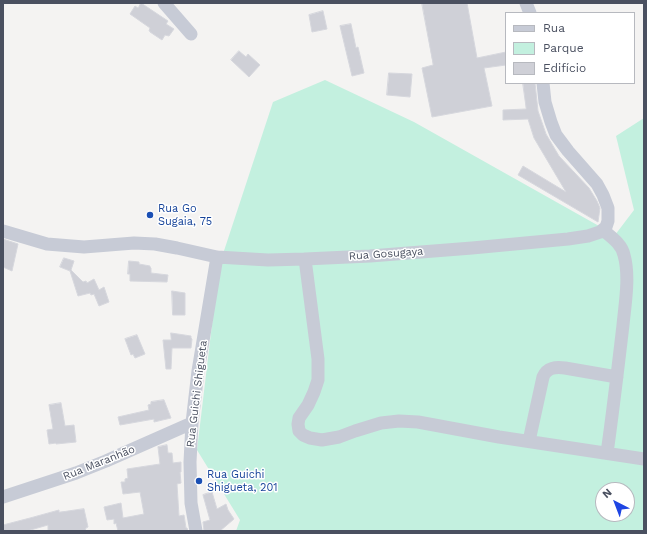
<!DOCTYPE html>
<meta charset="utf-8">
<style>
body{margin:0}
#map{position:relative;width:647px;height:534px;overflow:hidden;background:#f4f3f2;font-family:"Work Sans",sans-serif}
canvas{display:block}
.frame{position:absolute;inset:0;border:4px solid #4a5060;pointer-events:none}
.legend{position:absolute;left:505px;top:12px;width:130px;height:72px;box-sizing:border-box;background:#fff;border:1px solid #b7b9bf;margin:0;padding:5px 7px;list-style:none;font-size:12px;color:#4a5060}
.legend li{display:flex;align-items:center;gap:8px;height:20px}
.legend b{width:20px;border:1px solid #b7b9bf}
.north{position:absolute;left:595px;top:482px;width:40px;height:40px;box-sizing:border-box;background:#fff;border:1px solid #b7b9bf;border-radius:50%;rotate:318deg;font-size:11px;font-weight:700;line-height:16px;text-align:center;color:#4a5060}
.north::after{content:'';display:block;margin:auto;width:14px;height:18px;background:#1e45e3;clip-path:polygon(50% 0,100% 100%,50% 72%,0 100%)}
</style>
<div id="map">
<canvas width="647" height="534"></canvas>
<div class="frame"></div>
<ul class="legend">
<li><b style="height:5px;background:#c7cbd6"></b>Rua</li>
<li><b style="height:11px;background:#c3f0df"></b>Parque</li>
<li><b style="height:11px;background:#cfd0d7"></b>Edifício</li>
</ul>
<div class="north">N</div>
</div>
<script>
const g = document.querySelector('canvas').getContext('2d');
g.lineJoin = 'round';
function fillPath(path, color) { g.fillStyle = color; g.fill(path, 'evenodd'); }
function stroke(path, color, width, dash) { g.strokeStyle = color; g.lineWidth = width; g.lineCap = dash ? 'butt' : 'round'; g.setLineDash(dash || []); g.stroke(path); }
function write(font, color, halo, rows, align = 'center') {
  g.font = font + ' "Work Sans",sans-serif'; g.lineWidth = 3; g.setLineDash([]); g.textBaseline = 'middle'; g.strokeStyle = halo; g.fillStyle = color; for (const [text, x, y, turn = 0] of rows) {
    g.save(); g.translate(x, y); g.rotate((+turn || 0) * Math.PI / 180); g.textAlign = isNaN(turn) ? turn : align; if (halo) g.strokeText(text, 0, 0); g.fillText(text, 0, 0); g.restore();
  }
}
fillPath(new Path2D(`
 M 325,80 L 414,122 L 615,235 L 634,210 L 616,136 L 644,118 L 644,531 L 236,531 L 240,520 L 197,450 L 219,266 L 273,102 ZM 603,490 L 627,490 L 627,514 L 603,514 Z`), '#c3f0df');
const building = new Path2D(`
 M 141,3 L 168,21 L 166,24 L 174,29 L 169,36 L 165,35 L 162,40 L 150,32 L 150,31 L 149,31 L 150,28 L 130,14 L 135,6 L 138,8 Z
 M 422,3 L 467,3 L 477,58 L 506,52 L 506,65 L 484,68 L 492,106 L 432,117 L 422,68 L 433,65 Z
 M 323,11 L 327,29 L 312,32 L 309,15 Z
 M 351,24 L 356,48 L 358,47 L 364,73 L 352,76 L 340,26 Z
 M 239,51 L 246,57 L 248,54 L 260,65 L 249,77 L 231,60 Z
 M 389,73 L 412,74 L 410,97 L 387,95 Z
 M 523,83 L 535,83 L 538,111 L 546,134 L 559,156 L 589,188 L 597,201 L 600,208 L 598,222 L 518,175 L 523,166 L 566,192 L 534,138 L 528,119 L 503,120 L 503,110 L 526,109 Z
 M 3,239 L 18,244 L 12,271 L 3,267 Z
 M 64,258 L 74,261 L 71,270 L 83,282 L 86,281 L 87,283 L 94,279 L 99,290 L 104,287 L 109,302 L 99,306 L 94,294 L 91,295 L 90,293 L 78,296 L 70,271 L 60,267 Z
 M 129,261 L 139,262 L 139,264 L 150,266 L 150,267 L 151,268 L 151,273 L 168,275 L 167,282 L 130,281 L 130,274 L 128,274 Z
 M 172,291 L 185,293 L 185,315 L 173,315 Z
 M 171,333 L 191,336 L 191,338 L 192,339 L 191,348 L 172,348 L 171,369 L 166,369 L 163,340 L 171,340 Z
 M 137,335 L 145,354 L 135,358 L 133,354 L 131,355 L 125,339 Z
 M 164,400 L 171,418 L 154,422 L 154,419 L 120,425 L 118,417 L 149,410 L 148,405 L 151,404 L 151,402 Z
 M 61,403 L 65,426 L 74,425 L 76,442 L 56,444 L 56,443 L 49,444 L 47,430 L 53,429 L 49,405 Z
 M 167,445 L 168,453 L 172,453 L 173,463 L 181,462 L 181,472 L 180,472 L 181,483 L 177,484 L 179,516 L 184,515 L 186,528 L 187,528 L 188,531 L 118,531 L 116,523 L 114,524 L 114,519 L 107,520 L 104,507 L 121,503 L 123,518 L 144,514 L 140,492 L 123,494 L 121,482 L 125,482 L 125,479 L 128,478 L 127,469 L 160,464 L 158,447 Z
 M 212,492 L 217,509 L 226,504 L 228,510 L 234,519 L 220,531 L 204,531 L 203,522 L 210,520 L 203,495 Z
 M 84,509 L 88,527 L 86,528 L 85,531 L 48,531 L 48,525 L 27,531 L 3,531 L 3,525 L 30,518 L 59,510 L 59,512 Z`);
fillPath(building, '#cfd0d7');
stroke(building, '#d6d7dd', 1);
stroke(new Path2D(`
 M 164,3 L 191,34
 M 526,3 L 530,13
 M 603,230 C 611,237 622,244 624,255 C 630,276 625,304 623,325 C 618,368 613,411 607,453
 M 3,231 L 47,244 L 84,247 L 134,243 L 155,244 L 177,248 L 217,257 L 268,260 L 305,259 L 370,256 L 472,248 L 568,239 L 588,236 L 600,232 L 606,227 L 608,221 L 608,208 L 603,195 L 597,184 L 568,151 L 556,135 L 551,122 L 545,102 L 543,83
 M 305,259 L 318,359 L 318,380 L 314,392 L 308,405 L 299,418 L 298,424 L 299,431 L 303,435 L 310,438 L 322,440 L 339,437 L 355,431 L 381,423 L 399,421 L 418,422 L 499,437 L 644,459
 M 529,441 L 543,377 C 547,367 556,367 565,368 L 617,377
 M 3,497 L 76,473 L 106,461 L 192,423
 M 196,531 L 191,503 L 190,462 L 192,423 L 198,371 L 217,257`), '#c7cbd6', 13);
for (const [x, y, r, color] of [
 [150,215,4,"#1a4fb4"],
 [199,481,4,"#1a4fb4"]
]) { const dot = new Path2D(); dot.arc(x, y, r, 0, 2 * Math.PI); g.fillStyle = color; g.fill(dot); stroke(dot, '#fff', 1.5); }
write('11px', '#164399', '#fff', [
 ["Rua Go",158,209],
 ["Sugaia, 75",158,222],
 ["Rua Guichi",207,475],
 ["Shigueta, 201",207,488]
], 'left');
write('11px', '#4a5060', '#fff', [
 ["Rua Gosugaya",386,254,-4],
 ["Rua Guichi Shigueta",197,394,-83],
 ["Rua Maranhão",99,463,-22]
]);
</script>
